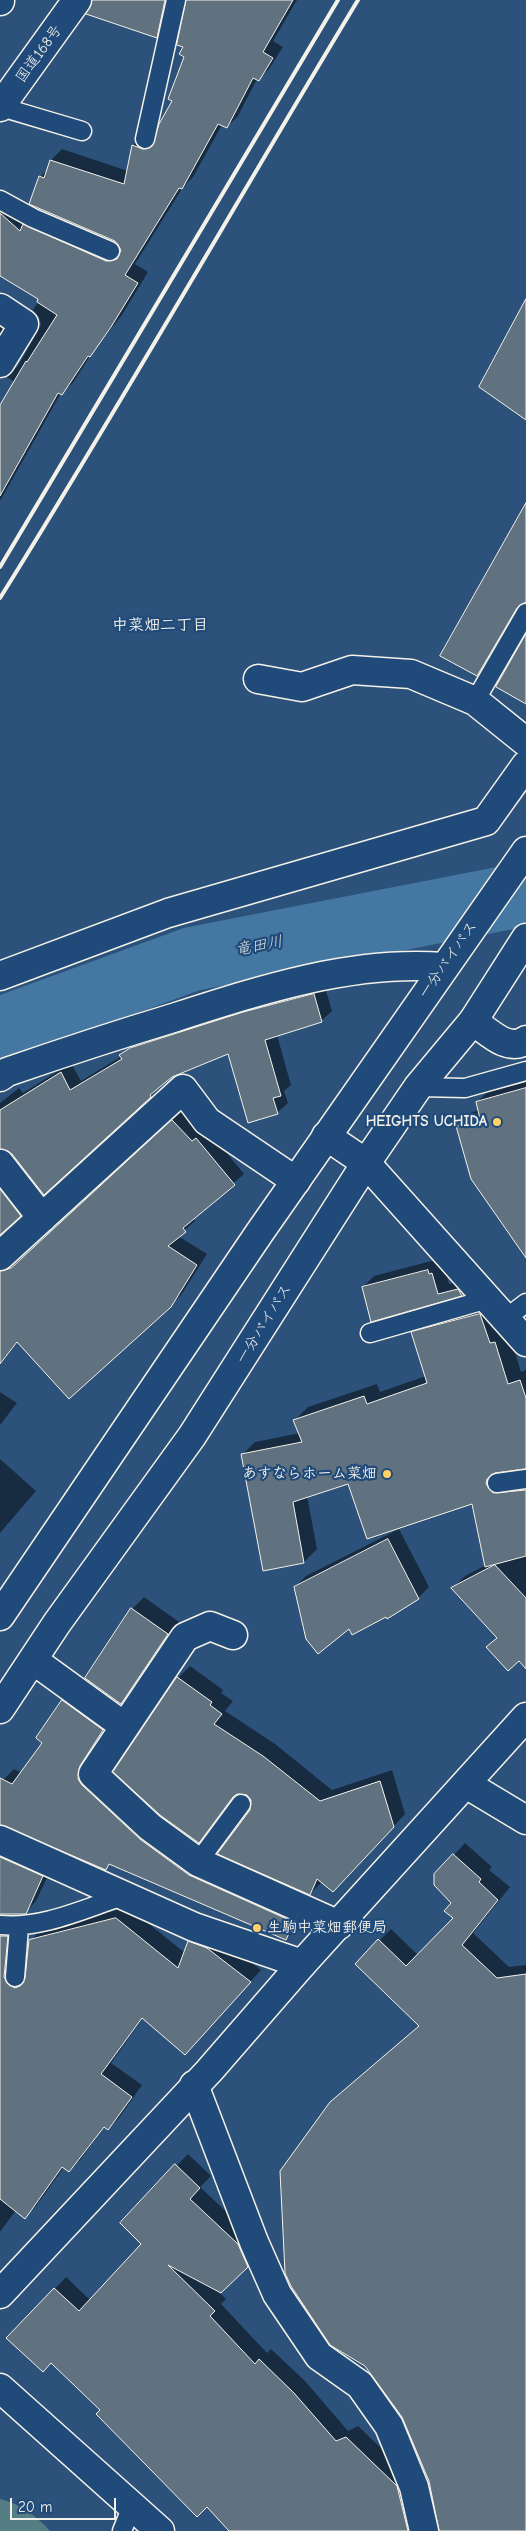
<!DOCTYPE html>
<meta charset="utf-8">
<style>
body{margin:0}
#map{position:relative;width:526px;height:2531px;overflow:hidden;background:#2c527b;font-family:"Comic Neue",sans-serif}
canvas{display:block}
.scale{position:absolute;left:10px;top:2498px;width:106px;height:22px;box-sizing:border-box;border:2px solid #f4f1e8;border-top:0;padding-left:6px;font-size:15px;line-height:18px;white-space:nowrap;color:#f4f1e8;-webkit-text-stroke:4px #1f4a7a;paint-order:stroke}
</style>
<div id="map">
<canvas width="526" height="2531"></canvas>
<div class="scale">20 m</div>
</div>
<script>
const g = document.querySelector('canvas').getContext('2d');
g.lineJoin = 'round';
function fillPath(path, color) { g.fillStyle = color; g.fill(path, 'evenodd'); }
function stroke(path, color, width, dash) { g.strokeStyle = color; g.lineWidth = width; g.lineCap = dash ? 'butt' : 'round'; g.setLineDash(dash || []); g.stroke(path); }
function write(font, color, halo, rows, align = 'center') {
  g.font = font + ' "Comic Neue","Klee One",sans-serif'; g.lineWidth = 4.5; g.setLineDash([]); g.textBaseline = 'middle'; g.strokeStyle = halo; g.fillStyle = color; for (const [text, x, y, turn = 0] of rows) {
    g.save(); g.translate(x, y); g.rotate((+turn || 0) * Math.PI / 180); g.textAlign = isNaN(turn) ? turn : align; if (halo) g.strokeText(text, 0, 0); g.fillText(text, 0, 0); g.restore();
  }
}
fillPath(new Path2D(`
 M 0,2499 C 21,2504 36,2516 50,2531 L 0,2531 Z`), '#547d84');
fillPath(new Path2D(`
 M 111,0 L 166,0 L 162,23 L 151,35 Z
 M 197,0 L 297,0 L 273,41 L 283,47 L 269,69 L 258,80 L 257,79 L 238,116 L 227,127 L 222,125 L 193,177 L 183,187 L 135,264 L 148,272 L 122,315 L 92,353 L 73,383 L 61,393 L 0,501 L 0,407 L 15,382 L 7,377 L 18,366 L 41,325 L 39,317 L 33,310 L 40,299 L 0,275 L 0,192 L 117,250 L 122,250 L 115,240 L 40,177 L 48,169 L 51,160 L 62,149 L 128,171 L 133,145 L 144,134 L 157,138 L 174,100 L 177,82 L 174,81 L 186,57 L 185,46 Z
 M 0,320 L 8,325 L 0,339 Z
 M 526,517 L 526,602 L 494,658 L 477,675 Z
 M 324,984 L 332,1011 L 321,1021 L 277,1035 L 291,1085 L 284,1091 L 288,1103 L 277,1113 L 229,1052 L 172,1076 L 44,1193 L 13,1153 L 0,1148 L 0,1103 L 19,1088 L 23,1093 L 71,1063 L 81,1081 L 122,1056 L 131,1045 Z
 M 526,1079 L 526,1256 L 457,1126 L 470,1113 L 480,1110 L 477,1102 L 491,1089 Z
 M 183,1110 L 207,1129 L 244,1174 L 193,1218 L 195,1221 L 178,1236 L 207,1254 L 181,1295 L 170,1306 L 18,1342 L 0,1365 L 0,1286 L 3,1271 L 13,1261 L 22,1258 Z
 M 0,1166 L 30,1205 L 0,1233 Z
 M 439,1259 L 443,1263 L 449,1284 L 469,1279 L 472,1283 L 461,1294 L 372,1320 L 363,1287 L 374,1276 Z
 M 493,1302 L 508,1329 L 521,1372 L 526,1370 L 526,1467 L 500,1472 L 501,1476 L 526,1479 L 526,1650 L 498,1637 L 453,1588 L 465,1576 L 486,1565 L 473,1502 L 349,1482 L 307,1496 L 317,1549 L 304,1562 L 242,1455 L 255,1442 L 300,1433 L 295,1420 L 308,1407 L 377,1384 L 380,1392 L 426,1376 L 413,1333 L 425,1320 Z
 M 0,1392 L 17,1403 L 0,1425 Z
 M 0,1459 L 36,1491 L 0,1533 Z
 M 399,1529 L 429,1587 L 418,1598 L 386,1616 L 349,1627 L 295,1587 L 306,1576 Z
 M 144,1597 L 179,1622 L 132,1691 L 121,1703 L 86,1678 L 132,1609 Z
 M 190,1666 L 223,1690 L 221,1693 L 233,1701 L 225,1711 L 275,1744 L 332,1790 L 392,1770 L 405,1814 L 345,1879 L 322,1882 L 310,1894 L 251,1810 L 252,1800 L 248,1794 L 238,1793 L 211,1830 L 199,1842 L 178,1678 Z
 M 74,1690 L 114,1719 L 91,1753 L 152,1829 L 306,1918 L 286,1939 L 111,1863 L 106,1868 L 0,1823 L 0,1788 L 3,1780 L 14,1769 L 22,1773 L 44,1742 L 63,1701 Z
 M 0,1839 L 53,1865 L 36,1901 L 25,1913 L 1,1913 L 1,1918 L 18,1925 L 20,1975 L 26,1976 L 30,1941 L 41,1930 L 128,1907 L 185,1953 L 189,1942 L 200,1931 L 219,1937 L 261,1970 L 185,2054 L 143,2018 L 111,2063 L 142,2085 L 119,2118 L 108,2129 L 105,2126 L 80,2160 L 69,2171 L 64,2167 L 36,2206 L 25,2217 L 16,2210 L 0,2232 Z
 M 465,1843 L 492,1867 L 489,1870 L 510,1887 L 473,1933 L 509,1967 L 526,1965 L 526,2531 L 440,2531 L 420,2026 L 356,1964 L 391,1929 L 418,1955 L 455,1918 L 454,1855 Z
 M 188,2154 L 211,2176 L 200,2187 L 249,2233 L 259,2254 L 221,2291 L 216,2289 L 226,2299 L 221,2304 L 267,2353 L 271,2349 L 305,2381 L 348,2431 L 358,2426 L 408,2474 L 425,2531 L 229,2531 L 207,2506 L 51,2362 L 8,2338 L 66,2277 L 90,2300 L 143,2244 L 121,2223 Z`), '#0007');
stroke(new Path2D(`
 M 0,1029 L 192,959 L 526,894`), '#4478a2', 64);
const building = new Path2D(`
 M 92,0 L 165,0 L 157,38 L 86,14 Z
 M 186,0 L 293,0 L 263,52 L 273,58 L 259,81 L 253,78 L 227,128 L 218,124 L 182,189 L 179,188 L 125,275 L 138,283 L 111,327 L 90,357 L 88,356 L 62,395 L 58,393 L 0,496 L 0,405 L 26,361 L 27,362 L 57,315 L 37,302 L 38,299 L 0,276 L 0,213 L 20,231 L 23,224 L 106,261 L 117,259 L 121,250 L 115,241 L 29,204 L 39,176 L 44,178 L 50,160 L 124,184 L 132,145 L 143,149 L 152,146 L 159,124 L 172,101 L 168,99 L 184,57 L 179,54 L 183,47 L 177,45 Z
 M 526,299 L 526,420 L 479,387 Z
 M 526,503 L 526,602 L 517,608 L 477,676 L 440,656 Z
 M 526,634 L 526,704 L 496,687 Z
 M 314,994 L 322,1022 L 265,1040 L 281,1096 L 273,1098 L 278,1114 L 248,1123 L 228,1054 L 172,1077 L 150,1095 L 151,1097 L 44,1195 L 12,1154 L 0,1149 L 0,1110 L 61,1072 L 70,1090 L 122,1059 L 119,1055 L 130,1048 L 243,1012 Z
 M 526,1088 L 526,1258 L 471,1179 L 456,1126 L 480,1119 L 476,1102 Z
 M 172,1120 L 192,1141 L 196,1138 L 235,1185 L 183,1228 L 186,1232 L 168,1246 L 197,1265 L 171,1307 L 69,1399 L 17,1342 L 0,1364 L 0,1271 L 11,1268 Z
 M 0,1189 L 21,1216 L 0,1235 Z
 M 428,1270 L 429,1274 L 432,1273 L 438,1294 L 458,1289 L 462,1296 L 371,1322 L 362,1287 Z
 M 480,1314 L 490,1343 L 495,1342 L 508,1384 L 520,1380 L 526,1398 L 526,1469 L 495,1473 L 487,1479 L 486,1484 L 493,1493 L 526,1490 L 526,1556 L 485,1567 L 472,1504 L 367,1539 L 348,1484 L 293,1502 L 304,1563 L 263,1571 L 241,1454 L 302,1442 L 293,1420 L 364,1396 L 367,1404 L 427,1383 L 411,1332 Z
 M 388,1539 L 419,1599 L 387,1619 L 386,1617 L 352,1635 L 349,1629 L 318,1654 L 306,1639 L 294,1587 Z
 M 495,1565 L 526,1598 L 526,1669 L 519,1661 L 508,1671 L 486,1647 L 497,1638 L 451,1588 Z
 M 131,1608 L 168,1634 L 121,1704 L 85,1678 Z
 M 177,1677 L 212,1702 L 210,1705 L 222,1714 L 214,1724 L 263,1756 L 320,1801 L 380,1781 L 394,1827 L 333,1892 L 317,1879 L 310,1895 L 217,1854 L 250,1810 L 251,1800 L 247,1795 L 237,1794 L 233,1797 L 199,1843 L 160,1815 L 113,1772 Z
 M 62,1700 L 103,1730 L 80,1766 L 78,1779 L 82,1785 L 141,1840 L 189,1875 L 298,1924 L 295,1930 L 291,1929 L 286,1940 L 109,1864 L 106,1870 L 0,1825 L 0,1778 L 12,1784 L 42,1743 L 36,1738 Z
 M 453,1854 L 481,1879 L 479,1882 L 498,1900 L 462,1945 L 497,1978 L 526,1974 L 526,2531 L 439,2531 L 429,2481 L 402,2417 L 365,2366 L 330,2345 L 291,2286 L 285,2273 L 280,2171 L 330,2102 L 419,2026 L 355,1964 L 378,1939 L 406,1966 L 453,1918 L 444,1911 L 451,1903 L 434,1885 L 434,1874 Z
 M 0,1857 L 43,1876 L 26,1914 L 0,1914 Z
 M 116,1918 L 178,1968 L 188,1941 L 207,1948 L 251,1982 L 185,2055 L 142,2018 L 101,2074 L 132,2097 L 108,2130 L 104,2127 L 69,2172 L 62,2167 L 25,2219 L 0,2199 L 0,1936 L 8,1936 L 4,1977 L 9,1985 L 15,1988 L 20,1986 L 25,1978 L 29,1940 Z
 M 175,2164 L 200,2188 L 190,2199 L 238,2244 L 248,2267 L 221,2293 L 168,2265 L 215,2311 L 210,2316 L 255,2364 L 259,2359 L 294,2393 L 336,2441 L 346,2437 L 397,2486 L 408,2531 L 229,2531 L 207,2507 L 197,2517 L 96,2414 L 100,2410 L 51,2363 L 43,2372 L 6,2338 L 54,2288 L 79,2311 L 141,2244 L 120,2223 Z`);
fillPath(building, '#607180');
stroke(building, '#f4f1e8', 1);
const lane = new Path2D(`
 M 1,107 L 82,131
 M 145,139 L 176,0
 M 0,200 L 33,218 L 110,251
 M 475,701 L 526,613
 M 418,1087 L 465,1088 L 526,1071
 M 505,1319 L 526,1303
 M 370,1333 L 488,1299
 M 497,1483 L 526,1479
 M 198,1862 L 241,1804
 M 0,1925 C 42,1929 83,1909 123,1896
 M 15,1977 L 19,1927
 M 122,2531 L 132,2506`);
const street = new Path2D(`
 M 0,1 L 0,0
 M 0,308 L 24,324 L 0,363
 M 258,679 L 302,687 L 352,670 L 411,674 L 475,701 L 526,742
 M 0,976 L 168,913 L 486,821 L 526,765
 M 473,1021 C 488,1031 508,1053 526,1040
 M 0,1077 L 7,1072 C 62,1053 117,1035 173,1018 C 260,990 351,960 443,967
 M 326,1136 L 366,1163 L 526,1342
 M 0,1164 L 42,1218
 M 0,1256 L 183,1089 L 207,1121 L 296,1181
 M 233,1635 L 210,1626 L 185,1637 L 93,1774 L 150,1827 L 198,1862 L 339,1925
 M 33,1660 L 124,1726
 M 466,1784 L 526,1820
 M 0,1840 L 194,1927 L 302,1964
 M 194,2085 L 254,2242 L 277,2294 L 319,2356 L 360,2385 L 389,2426 L 414,2487 L 424,2531`);
const secondary = new Path2D(`
 M 0,2294 L 209,2071 L 302,1964 L 526,1717
 M 0,2388 L 160,2531`);
const highway = new Path2D(`
 M 0,107 L 77,0
 M 0,1616 L 260,1232 L 526,851
 M 0,1709 L 57,1623 L 192,1436 L 366,1163 L 418,1087 L 473,1021 L 526,938`);
stroke(lane, '#f4f1e8', 21);
stroke(street, '#f4f1e8', 31);
stroke(secondary, '#f4f1e8', 31);
stroke(highway, '#f4f1e8', 31);
stroke(lane, '#1f4a7a', 18);
stroke(street, '#1f4a7a', 28);
stroke(secondary, '#1f4a7a', 28);
stroke(highway, '#1f4a7a', 28);
stroke(new Path2D(`
 M 0,567 L 338,0
 M 0,598 C 123,401 238,199 358,0`), '#f4f1e8', 4);
for (const [x, y, r, color] of [
 [497,1122,5,"#ffd166"],
 [387,1474,5,"#ffd166"],
 [257,1928,5,"#ffd166"]
]) { const dot = new Path2D(); dot.arc(x, y, r, 0, 2 * Math.PI); g.fillStyle = color; g.fill(dot); stroke(dot, '#1f4a7a', 2); }
write('15px', '#f4f1e8', '#1f4a7a', [
 ["国道168号",39,54,-54],
 ["一分バイパス",448,960,-55],
 ["一分バイパス",264,1324,-58]
]);
write('bold 15px', '#f4f1e8', '#1f4a7a', [
 ["HEIGHTS UCHIDA",487,1122],
 ["あすならホーム菜畑",377,1474],
 ["生駒中菜畑郵便局",267,1928,"left"]
], 'right');
write('bold 16px', '#f4f1e8', '#1f4a7a', [
 ["中菜畑二丁目",160,625]
]);
write('italic 16px', '#dadfde', '#1f4a7a', [
 ["竜田川",259,946,-11]
]);
</script>
